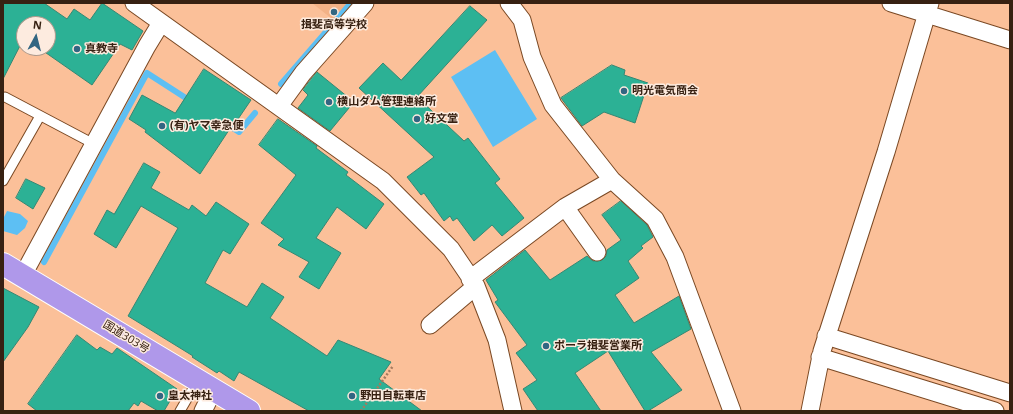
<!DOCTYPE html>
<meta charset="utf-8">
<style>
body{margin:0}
#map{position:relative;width:1013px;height:414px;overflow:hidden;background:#fbc099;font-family:"Open Sans",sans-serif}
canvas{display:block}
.frame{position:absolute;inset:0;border:4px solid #372112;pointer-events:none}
.north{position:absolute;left:16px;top:16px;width:40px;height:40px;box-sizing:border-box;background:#fdebdf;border:1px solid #ae9a8d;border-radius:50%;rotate:7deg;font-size:11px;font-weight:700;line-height:16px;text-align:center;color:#372112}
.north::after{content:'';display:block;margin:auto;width:14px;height:18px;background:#326682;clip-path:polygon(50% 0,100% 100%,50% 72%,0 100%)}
</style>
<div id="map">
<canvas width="1013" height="414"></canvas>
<div class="frame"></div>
<div class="north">N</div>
</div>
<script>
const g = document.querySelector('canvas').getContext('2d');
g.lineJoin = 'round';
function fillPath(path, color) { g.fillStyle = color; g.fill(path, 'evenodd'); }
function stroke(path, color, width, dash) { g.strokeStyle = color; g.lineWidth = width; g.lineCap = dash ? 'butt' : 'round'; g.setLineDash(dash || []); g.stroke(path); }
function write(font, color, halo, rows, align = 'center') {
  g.font = font + ' "Open Sans","Noto Sans JP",sans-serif'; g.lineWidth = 3; g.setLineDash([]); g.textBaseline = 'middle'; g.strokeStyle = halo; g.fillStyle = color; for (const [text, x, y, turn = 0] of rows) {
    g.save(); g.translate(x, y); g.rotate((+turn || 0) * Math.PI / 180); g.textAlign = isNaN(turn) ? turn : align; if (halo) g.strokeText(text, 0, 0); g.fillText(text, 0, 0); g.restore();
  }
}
fillPath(new Path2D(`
 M 312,3 L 352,3 L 336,22 Z`), '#f3b287');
fillPath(new Path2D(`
 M 495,50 L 537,119 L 493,147 L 451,77 Z
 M 7,211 L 20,214 L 28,221 L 25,228 L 17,235 L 3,231 L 3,219 Z`), '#5dbff3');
stroke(new Path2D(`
 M 281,84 L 351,3
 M 225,123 L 239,132 L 255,113
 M 44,262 L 147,73 L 192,102`), '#5dbff3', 6);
const building = new Path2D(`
 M 3,3 L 44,3 L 67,19 L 74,9 L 90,20 L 102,3 L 143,31 L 132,50 L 120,44 L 92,85 L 39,48 L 48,48 L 48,24 L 24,24 L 24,38 L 3,79 Z
 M 470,6 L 487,20 L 417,97 L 464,141 L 468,138 L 500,179 L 495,183 L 524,218 L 502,236 L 492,225 L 474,241 L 457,218 L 453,221 L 450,216 L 444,221 L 424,193 L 421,195 L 407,177 L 434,157 L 359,88 L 383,63 L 401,80 Z
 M 612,65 L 625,70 L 624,75 L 648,83 L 635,123 L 604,112 L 582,126 L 561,98 Z
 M 204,69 L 251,100 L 234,125 L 233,124 L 200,174 L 145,132 L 146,130 L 129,119 L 142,95 L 175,113 Z
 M 317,72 L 354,102 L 330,131 L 298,108 L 308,95 L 303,90 Z
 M 278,119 L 317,146 L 316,148 L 348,172 L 346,175 L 384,204 L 366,229 L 337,207 L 316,238 L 341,253 L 319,289 L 299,277 L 309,262 L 278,245 L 284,239 L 261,223 L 296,175 L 259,145 Z
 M 144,163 L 160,172 L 151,188 L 189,210 L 192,205 L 206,216 L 216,202 L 249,224 L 230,254 L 223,250 L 205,283 L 247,307 L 262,283 L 284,297 L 270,318 L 327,356 L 338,340 L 391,362 L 379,379 L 422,411 L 309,411 L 239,372 L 234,381 L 219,371 L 217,373 L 192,357 L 193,356 L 128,316 L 178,228 L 141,206 L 116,248 L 94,234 L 107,210 L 114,214 Z
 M 26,179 L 45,188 L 33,209 L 16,198 Z
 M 621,201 L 647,225 L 653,237 L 641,246 L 643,248 L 628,261 L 639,278 L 615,295 L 634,323 L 679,296 L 691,329 L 651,352 L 682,390 L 648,411 L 645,411 L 608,351 L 575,373 L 601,411 L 538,411 L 523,389 L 537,380 L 516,353 L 527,345 L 495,302 L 498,300 L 486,280 L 525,250 L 550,280 L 587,256 L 593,261 L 602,260 L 606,256 L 607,250 L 621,240 L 602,215 Z
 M 3,288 L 39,307 L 28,327 L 3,362 Z
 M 77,335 L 97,350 L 100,347 L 112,354 L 117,348 L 177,389 L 164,411 L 158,411 L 141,401 L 138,406 L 134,403 L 128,411 L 37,411 L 28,404 Z`);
fillPath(building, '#2cb195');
stroke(building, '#358773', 1);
const service = new Path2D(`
 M 5,97 L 94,144
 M 3,181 L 40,116
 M 180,411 L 198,380`);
const minor = new Path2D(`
 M 134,3 L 383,181 L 451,249 L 476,286 L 497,340 L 513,411
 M 509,3 L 522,20 L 532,57 L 553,105 L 612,180 L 565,207 L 597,252
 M 891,3 L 1010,40
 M 279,106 L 303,73 L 365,3
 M 612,180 L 655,219 L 675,257 L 732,411
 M 23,275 L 147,46 L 161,23
 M 470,279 L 565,207
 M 430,325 L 476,286
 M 826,336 L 1010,393
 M 820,357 L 995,411
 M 203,411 L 214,389
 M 810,411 L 822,351 L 886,152 L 930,3`);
const trunk = new Path2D(`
 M 3,264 L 249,411`);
stroke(service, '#7a4823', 11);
stroke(minor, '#7a4823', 19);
stroke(trunk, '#fff', 24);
stroke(new Path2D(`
 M 361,411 L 393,366`), '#a57a5e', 2.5, [2, 2]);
stroke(service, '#fff', 9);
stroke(minor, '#fff', 17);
stroke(trunk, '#af98ea', 22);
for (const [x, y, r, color] of [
 [334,12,4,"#326682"],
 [77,49,4,"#326682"],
 [624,91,4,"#326682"],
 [329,102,4,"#326682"],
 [417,119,4,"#326682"],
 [162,126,4,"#326682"],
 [546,346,4,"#326682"],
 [160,396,4,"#326682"],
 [352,396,4,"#326682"]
]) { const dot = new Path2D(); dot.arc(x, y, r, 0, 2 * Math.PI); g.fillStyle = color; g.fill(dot); stroke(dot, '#fdebdf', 1.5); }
write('bold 11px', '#372112', '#fdebdf', [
 ["揖斐高等学校",334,25,"center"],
 ["真教寺",85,49],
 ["明光電気商会",632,91],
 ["横山ダム管理連絡所",337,102],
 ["好文堂",425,119],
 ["(有)ヤマ幸急便",170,126],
 ["ポーラ揖斐営業所",554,346],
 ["皇太神社",168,396],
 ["野田自転車店",360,396]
], 'left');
write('11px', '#372112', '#fdebdf', [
 ["国道303号",126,337,31]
]);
</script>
